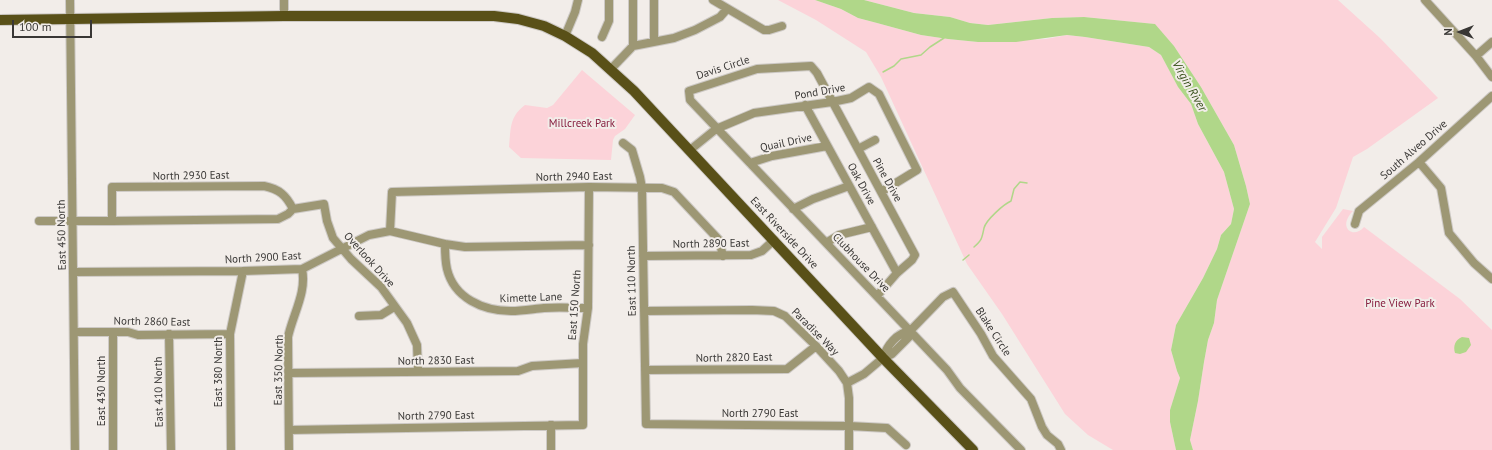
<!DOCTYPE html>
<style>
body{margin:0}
#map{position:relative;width:1492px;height:450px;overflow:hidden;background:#f2ede9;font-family:"PT Sans",sans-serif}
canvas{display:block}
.north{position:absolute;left:1440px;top:12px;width:40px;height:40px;-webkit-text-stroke:3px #f2ede9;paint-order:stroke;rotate:270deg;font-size:11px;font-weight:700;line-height:16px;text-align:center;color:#393735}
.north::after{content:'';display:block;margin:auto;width:14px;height:18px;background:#393735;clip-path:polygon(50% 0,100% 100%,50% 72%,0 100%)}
.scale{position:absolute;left:12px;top:20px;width:80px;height:18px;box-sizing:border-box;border:2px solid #393735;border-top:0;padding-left:5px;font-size:12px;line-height:14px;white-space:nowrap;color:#393735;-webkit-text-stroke:3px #f2ede9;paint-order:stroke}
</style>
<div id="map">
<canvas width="1492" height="450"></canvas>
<div class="north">N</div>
<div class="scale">100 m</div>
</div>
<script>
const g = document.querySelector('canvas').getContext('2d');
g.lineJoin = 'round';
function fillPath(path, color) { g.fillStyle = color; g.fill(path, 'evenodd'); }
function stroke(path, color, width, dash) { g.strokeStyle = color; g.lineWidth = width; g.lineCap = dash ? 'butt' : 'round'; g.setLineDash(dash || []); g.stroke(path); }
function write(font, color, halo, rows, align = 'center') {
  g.font = font + ' "PT Sans",sans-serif'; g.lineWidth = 4; g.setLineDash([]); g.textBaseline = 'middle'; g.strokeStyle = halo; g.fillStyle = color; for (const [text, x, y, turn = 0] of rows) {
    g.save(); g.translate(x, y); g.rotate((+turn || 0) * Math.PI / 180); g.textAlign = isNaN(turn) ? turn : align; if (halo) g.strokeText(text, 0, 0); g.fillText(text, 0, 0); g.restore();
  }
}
fillPath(new Path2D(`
 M 778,0 L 815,0 L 841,9 L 858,18 L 877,23 L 921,35 L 948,39 L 978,42 L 1046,39 L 1067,35 L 1085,37 L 1149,47 L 1161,55 L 1178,87 L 1191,104 L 1198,124 L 1224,172 L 1234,209 L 1231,224 L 1221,235 L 1217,249 L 1203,278 L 1176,325 L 1171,350 L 1177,371 L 1180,378 L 1170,410 L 1170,422 L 1176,450 L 1113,450 L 1088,435 L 1065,414 L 1002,314 L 967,264 L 881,77 L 866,52 L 816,20 Z
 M 864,0 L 1338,0 L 1380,38 L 1438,98 L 1367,149 L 1353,157 L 1336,208 L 1315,242 L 1322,249 L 1322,237 L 1343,209 L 1353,211 C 1337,227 1353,240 1364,227 L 1460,299 L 1492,330 L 1492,450 L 1193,450 L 1190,440 L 1198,401 L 1204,362 L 1208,340 L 1214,323 L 1217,300 L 1250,204 L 1246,186 L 1234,145 L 1201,87 L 1174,46 L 1154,24 L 1084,17 L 1052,18 L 988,25 L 970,23 L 950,17 L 914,13 Z
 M 582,70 L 635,115 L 625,129 L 615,136 L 613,140 L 611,160 L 521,158 L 509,147 C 511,129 509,117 525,105 L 547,108 L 553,105 Z`), '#fcd3d9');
fillPath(new Path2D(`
 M 815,0 L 864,0 L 914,13 L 950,17 L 970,23 L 988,25 L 1052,18 L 1084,17 L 1155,24 L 1174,46 L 1201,87 L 1234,145 L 1246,186 L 1250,204 L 1217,300 L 1214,323 L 1208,340 L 1204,362 L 1198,401 L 1190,440 L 1193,450 L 1176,450 L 1170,422 L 1170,410 L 1180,378 L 1177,371 L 1171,350 L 1176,325 L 1203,278 L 1217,249 L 1221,235 L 1231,224 L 1234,209 L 1224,172 L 1198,124 L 1191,104 L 1178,87 L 1161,55 L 1149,47 L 1085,37 L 1067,35 L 1016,42 L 978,42 L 948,39 L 921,35 L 877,23 L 858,18 L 841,9 Z
 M 1462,337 L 1469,338 L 1471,345 L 1466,352 L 1460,354 L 1455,353 C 1453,346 1455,340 1462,337 Z`), '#b0d789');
stroke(new Path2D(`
 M 883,72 L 894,66 L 901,59 L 921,55 L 930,47 L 944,38
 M 974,247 C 982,240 982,238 984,228 C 986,220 1004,204 1011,201 L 1014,189 L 1020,182 L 1027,183
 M 963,260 L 969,255`), '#b0d789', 1.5);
const minor = new Path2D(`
 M 70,0 L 75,450
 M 633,0 L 633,46
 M 713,0 L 764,30 L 769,30 L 782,26
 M 1425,0 L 1476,56 L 1492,77
 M 284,16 L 284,0
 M 565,36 L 575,12 L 578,0
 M 602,37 L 609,21 L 609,0
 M 654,42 L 654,0
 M 1476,56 L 1492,42
 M 610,70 L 633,46 L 674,38 L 695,30 L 720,17 L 727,9
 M 805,105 L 897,273
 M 623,143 L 632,150 L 640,177 L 642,188 L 646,424 L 849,426 L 887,428 L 906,445
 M 858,149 L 875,140
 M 690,150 L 716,129 L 754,113 L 832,102 L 851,98 L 869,87 L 879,94 L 917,170 L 881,192
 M 1419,162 L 1441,188 L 1449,233 L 1474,263 L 1492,279
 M 750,163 L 772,156 L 827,146
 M 293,209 C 286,195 279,189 264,186 L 112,187 L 112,221 L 278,219 L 288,214 L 293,209 L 324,204 L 327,221 L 333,238 L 351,259 L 381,287 L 407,323 L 417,345 L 418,372
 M 793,209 L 813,199 L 849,186
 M 39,221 L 112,221
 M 1355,224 L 1359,211 L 1419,162 L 1492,96
 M 390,231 L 392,192 L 589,187 L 662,188 L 674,192 L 719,240 L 723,256
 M 826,243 L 839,235 L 872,227
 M 445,244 C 445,252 445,260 447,269 C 454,298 483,311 511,311 C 522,311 533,309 544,308 C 559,307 573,308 588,308
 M 643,256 L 751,255 L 762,251 L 774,240
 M 74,272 L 243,271 L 302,269 L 369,235 L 390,231 L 445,244 L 465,247 L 589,245
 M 877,296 L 897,273 L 912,260 L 915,255 L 817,73 L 811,66 L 757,69 L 689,91 L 690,100 L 910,331 L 947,370 L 960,388 L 1021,450
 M 644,311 L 752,310 L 774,311 L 785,316 L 816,346 L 839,371 L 847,383 L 849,398 L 849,450
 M 359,316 L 381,315 L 394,307
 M 74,332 L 128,332 L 138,335 L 230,334
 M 169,334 L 171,450
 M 883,358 C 887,345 897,333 910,331
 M 645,370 L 787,369 L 816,346
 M 289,373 L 518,371 L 532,366 L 583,363
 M 847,383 L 864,374 L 883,358 L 892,354 L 909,337 L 910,331 L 943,297 L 953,292 L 981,334 L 993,356 L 1031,399 L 1042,427 L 1047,435 L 1058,444 L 1061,450
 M 551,425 L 551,450
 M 289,430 L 583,425 L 583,344 L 588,308 L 589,187
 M 113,450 L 113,332
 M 231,450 L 230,334 L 243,271
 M 289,450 L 288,337 C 293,314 307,292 302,269`);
const major = new Path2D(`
 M 0,20 L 284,16 L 494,16 L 518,19 L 544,26 L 565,36 L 592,53 L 634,91 L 883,358 L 973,450`);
stroke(minor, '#cdc9c5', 10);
stroke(major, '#cdc9c5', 12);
stroke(minor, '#9d9774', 8);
stroke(major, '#595018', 10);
write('11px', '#393735', '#f2ede9', [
 ["Davis Circle",723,68,-18],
 ["Pond Drive",820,92,-10],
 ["Quail Drive",786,143,-12],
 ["South Alveo Drive",1414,150,-41],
 ["North 2930 East",191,176,-1],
 ["North 2940 East",574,177,-1],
 ["Pine Drive",887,180,61],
 ["Oak Drive",861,184,61],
 ["East Riverside Drive",784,233,47],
 ["East 450 North",62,235,-91],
 ["North 2890 East",711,244,-1],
 ["North 2900 East",263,258,-3],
 ["Overlook Drive",369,260,48],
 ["Clubhouse Drive",861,263,46],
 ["East 110 North",632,281,-91],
 ["Kimette Lane",531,298,-2],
 ["East 150 North",575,305,-86],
 ["North 2860 East",152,322,1],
 ["Paradise Way",815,332,45],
 ["Blake Circle",993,332,57],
 ["North 2820 East",734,358,-1],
 ["North 2830 East",436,361,-1],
 ["East 350 North",279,370,-89],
 ["East 380 North",219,372,-90],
 ["East 430 North",102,391,-90],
 ["East 410 North",159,392,-91],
 ["North 2790 East",760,414],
 ["North 2790 East",436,416,-1]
]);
write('11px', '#861d3e', '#f2ede9', [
 ["Millcreek Park",582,124],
 ["Pine View Park",1400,304]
]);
write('italic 12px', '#37501a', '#f2ede9', [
 ["Virgin River",1189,86,60]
]);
</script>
